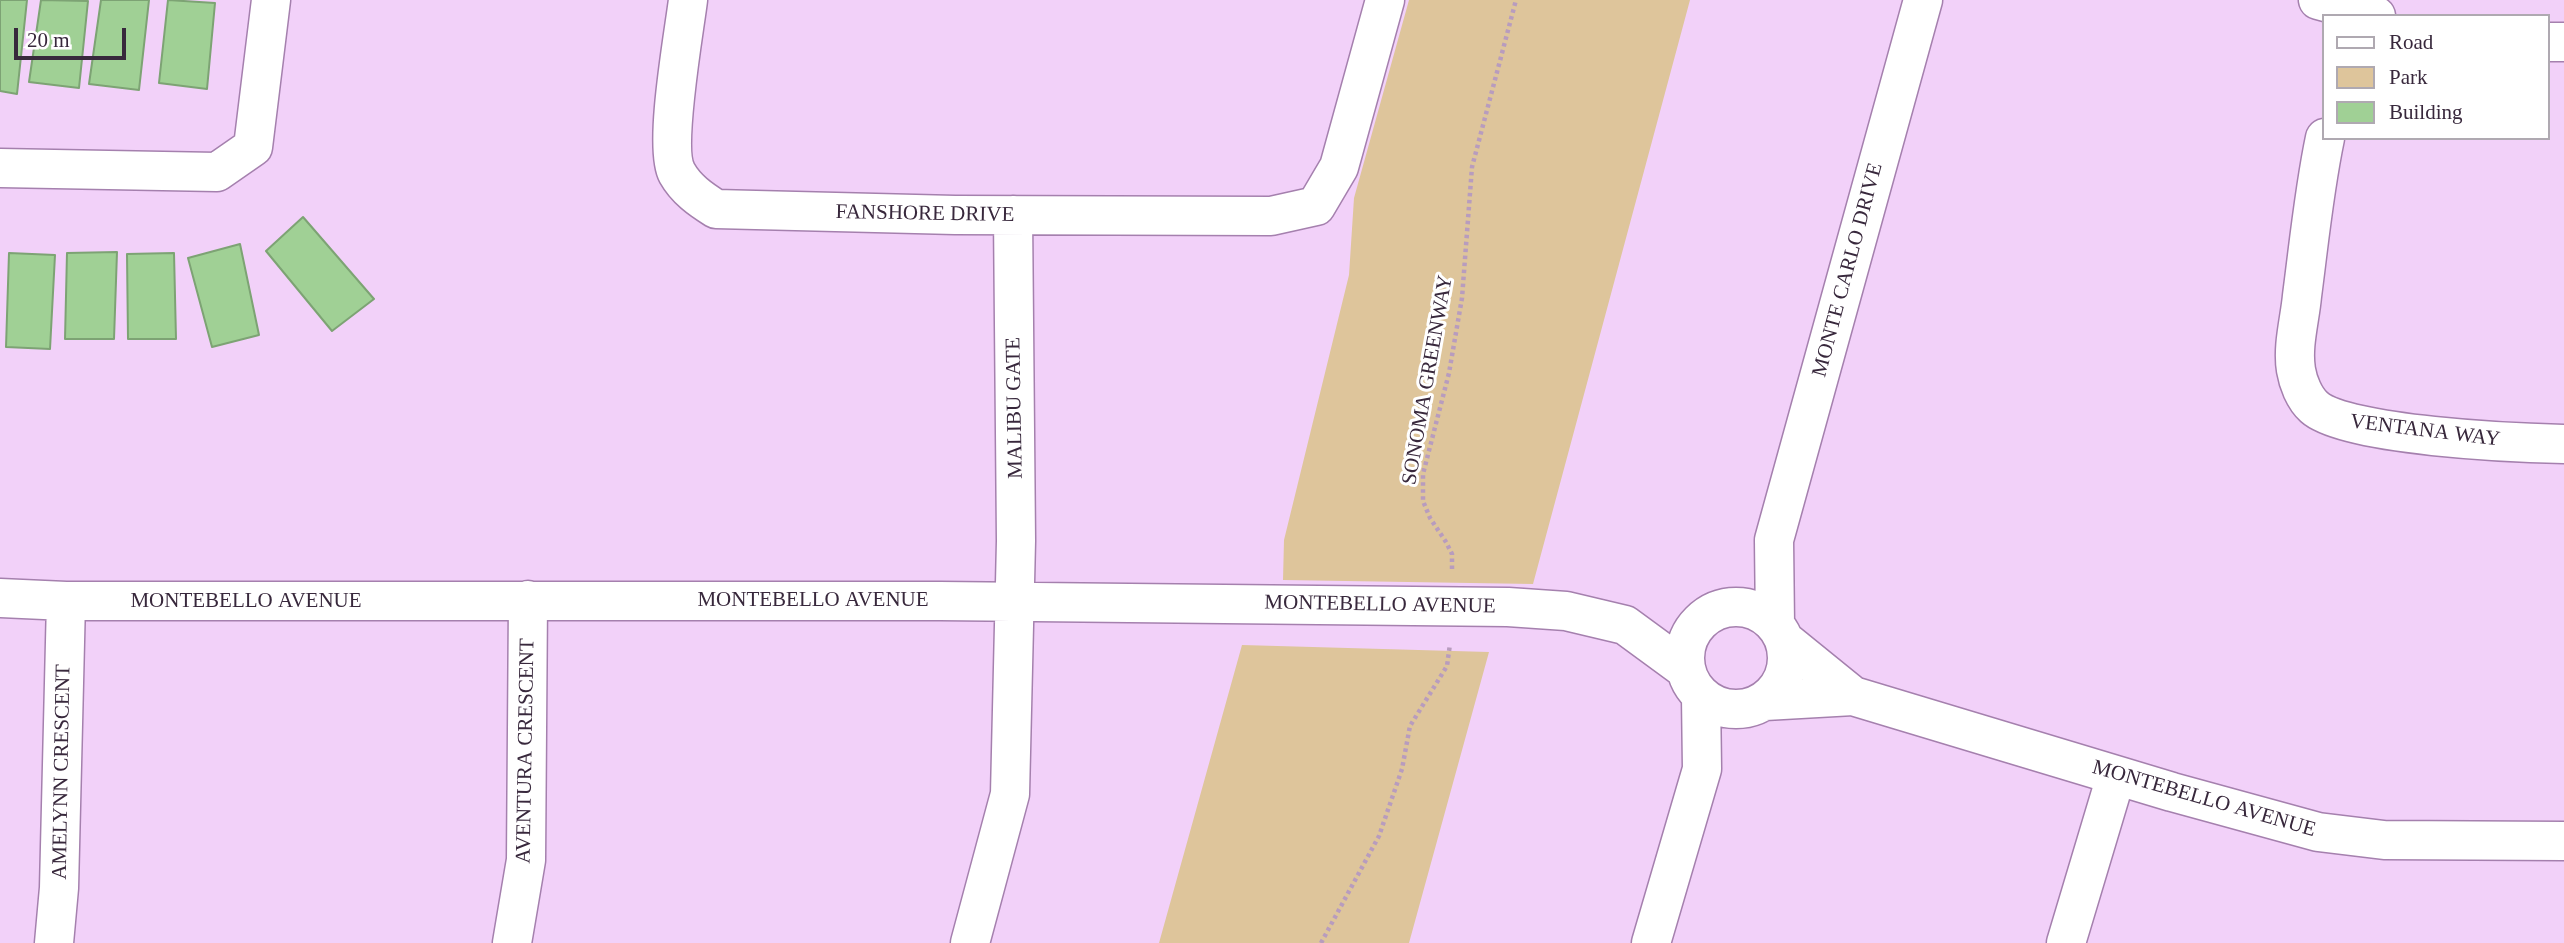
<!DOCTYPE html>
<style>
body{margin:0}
#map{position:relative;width:2564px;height:943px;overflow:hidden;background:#f2d1f9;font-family:"Times New Roman",serif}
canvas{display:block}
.legend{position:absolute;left:2322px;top:14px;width:228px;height:126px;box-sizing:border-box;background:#fff;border:2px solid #afa9b1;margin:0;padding:9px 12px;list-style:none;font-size:21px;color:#38283c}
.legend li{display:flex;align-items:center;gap:14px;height:35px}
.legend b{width:35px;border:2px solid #afa9b1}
.scale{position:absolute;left:14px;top:28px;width:112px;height:32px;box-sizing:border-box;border:4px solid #38283c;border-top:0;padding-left:9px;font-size:21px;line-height:24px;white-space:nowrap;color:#38283c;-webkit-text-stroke:5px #fff;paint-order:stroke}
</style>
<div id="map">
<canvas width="2564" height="943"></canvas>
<ul class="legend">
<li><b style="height:9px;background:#fff"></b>Road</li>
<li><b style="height:19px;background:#dec59b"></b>Park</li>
<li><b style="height:19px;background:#a0d095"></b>Building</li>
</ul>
<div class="scale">20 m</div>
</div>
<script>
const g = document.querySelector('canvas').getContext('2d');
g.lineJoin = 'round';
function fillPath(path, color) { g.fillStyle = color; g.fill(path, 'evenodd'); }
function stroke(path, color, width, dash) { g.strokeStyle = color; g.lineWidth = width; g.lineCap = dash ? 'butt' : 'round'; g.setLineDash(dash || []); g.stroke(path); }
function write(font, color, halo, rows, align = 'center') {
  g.font = font + ' "Times New Roman",serif'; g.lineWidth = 6; g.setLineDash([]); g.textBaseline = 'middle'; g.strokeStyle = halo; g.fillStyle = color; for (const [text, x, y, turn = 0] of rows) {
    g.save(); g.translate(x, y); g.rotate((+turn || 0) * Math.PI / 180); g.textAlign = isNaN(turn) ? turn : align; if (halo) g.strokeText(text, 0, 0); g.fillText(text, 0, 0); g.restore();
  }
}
fillPath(new Path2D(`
 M 1409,0 L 1690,0 L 1533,584 L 1283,580 L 1284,540 L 1349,275 L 1354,198 Z
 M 1242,645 L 1489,652 L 1409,943 L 1159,943 Z`), '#dec59b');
const building = new Path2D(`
 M 0,0 L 27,0 L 17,94 L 0,91 Z
 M 41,0 L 88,1 L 79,88 L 29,82 Z
 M 101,0 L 149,0 L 139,90 L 89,84 Z
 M 168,0 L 215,3 L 207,89 L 159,83 Z
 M 303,217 L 374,299 L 332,331 L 266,251 Z
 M 240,244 L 259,335 L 212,347 L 188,258 Z
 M 117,252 L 114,339 L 65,339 L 67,253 Z
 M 9,253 L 55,255 L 50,349 L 6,347 Z
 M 174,253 L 176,339 L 128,339 L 127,254 Z`);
fillPath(building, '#a0d095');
stroke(building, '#7da374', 2);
const street = new Path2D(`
 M 688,0 C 684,33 663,148 677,173 C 686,189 700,199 716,209 L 955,215 L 1271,216 L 1316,206 L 1339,167 L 1385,0
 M 2318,0 L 2376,16
 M 2548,42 L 2564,42
 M 2325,138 C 2314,190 2309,243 2302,296 C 2300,319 2292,346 2296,370 C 2298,382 2304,398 2314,407 C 2346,436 2517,443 2564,444
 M 0,168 L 217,172 L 253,147 L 271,0
 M 0,598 L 66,601 L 940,601 L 1508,607 L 1566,611 L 1625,625 L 1685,669
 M1685 658a51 51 0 1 1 102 0a51 51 0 1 1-102 0Z
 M 1775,625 L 1774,540 L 1923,0
 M 1784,640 L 1853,696
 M 1765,701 L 1853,696 L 2172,792 L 2318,832 L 2384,840 L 2564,841
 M 54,943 L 59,888 L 66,601
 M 512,943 L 526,860 L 528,600
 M 970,943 L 1010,794 L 1016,541 L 1013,215
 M 1651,943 L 1702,769 L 1701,697
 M 2066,943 L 2116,776`);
stroke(street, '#a580ae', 41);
stroke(new Path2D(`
 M 1452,569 L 1452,554 L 1446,542 L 1430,518 L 1423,501 L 1423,474 L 1449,373 L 1462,298 L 1472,167 L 1516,0
 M 1321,943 L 1379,836 L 1402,769 L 1410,726 L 1447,666 L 1450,644`), '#b89cbe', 4.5, [3.5, 3.5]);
stroke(street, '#fff', 38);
write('21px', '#38283c', '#fff', [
 ["FANSHORE DRIVE",925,214,1],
 ["MONTE CARLO DRIVE",1848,270,-75],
 ["SONOMA GREENWAY",1428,380,-80],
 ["MALIBU GATE",1015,408,-91],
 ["VENTANA WAY",2425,431,7],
 ["MONTEBELLO AVENUE",813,600],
 ["MONTEBELLO AVENUE",246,601],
 ["MONTEBELLO AVENUE",1380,605,1],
 ["AVENTURA CRESCENT",526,751,-89],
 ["AMELYNN CRESCENT",62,772,-89],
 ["MONTEBELLO AVENUE",2204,799,16]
]);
</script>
